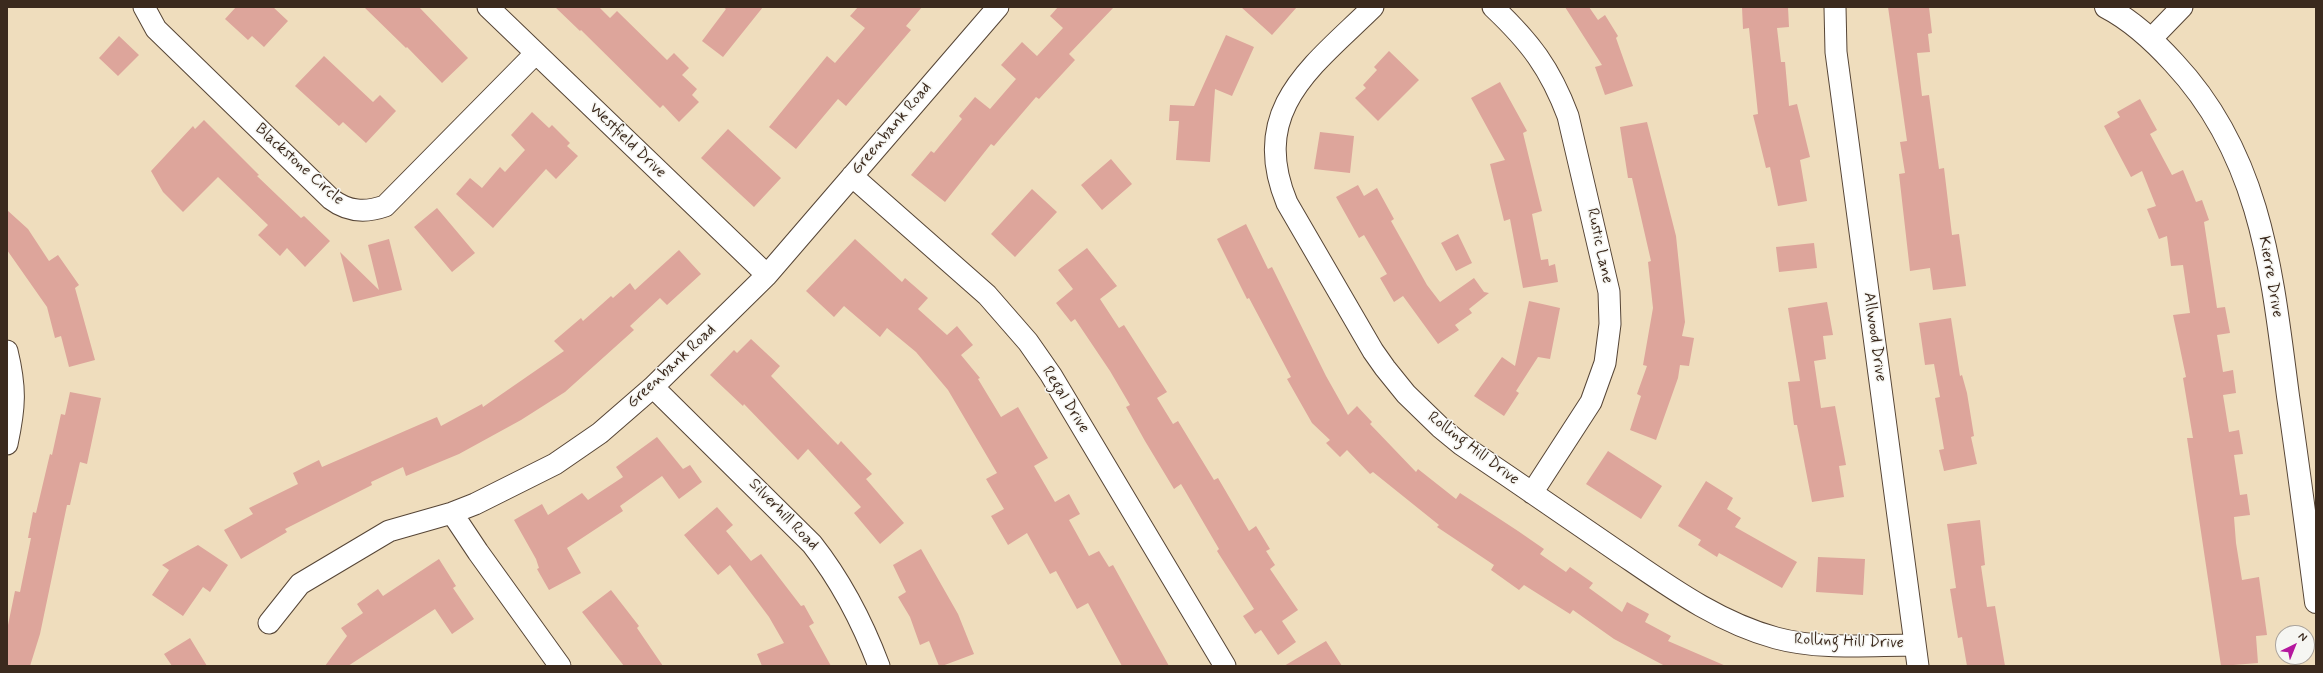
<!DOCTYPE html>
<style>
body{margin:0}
#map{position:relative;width:2323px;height:673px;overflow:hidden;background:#efddbd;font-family:Mynerve,sans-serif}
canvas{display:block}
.frame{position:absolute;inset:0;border:8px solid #3b2a1e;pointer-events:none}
.north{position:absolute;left:2275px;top:625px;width:40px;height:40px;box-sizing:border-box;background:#f6f6f2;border:1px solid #aba49d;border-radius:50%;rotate:43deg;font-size:11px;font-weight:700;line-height:16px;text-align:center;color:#3b2a1e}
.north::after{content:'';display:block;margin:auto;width:14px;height:18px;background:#b5179e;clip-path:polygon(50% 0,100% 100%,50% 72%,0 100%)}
</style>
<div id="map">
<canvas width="2323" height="673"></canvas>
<div class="frame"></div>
<div class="north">N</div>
</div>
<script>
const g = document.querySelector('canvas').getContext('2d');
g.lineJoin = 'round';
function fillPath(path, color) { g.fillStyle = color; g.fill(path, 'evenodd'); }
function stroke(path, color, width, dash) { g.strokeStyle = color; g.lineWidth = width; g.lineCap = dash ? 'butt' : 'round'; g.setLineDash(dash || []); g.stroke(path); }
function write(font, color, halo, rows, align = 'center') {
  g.font = font + ' Mynerve,sans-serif'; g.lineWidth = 3; g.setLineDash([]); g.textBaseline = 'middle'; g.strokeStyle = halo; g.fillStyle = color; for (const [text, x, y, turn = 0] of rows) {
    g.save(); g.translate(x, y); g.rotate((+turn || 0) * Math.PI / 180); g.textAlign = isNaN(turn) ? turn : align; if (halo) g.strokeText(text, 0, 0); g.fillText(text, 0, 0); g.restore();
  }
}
fillPath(new Path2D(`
 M 236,7 L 273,7 L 288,21 L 264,47 L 252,36 L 248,40 L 225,19 Z
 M 364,7 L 419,7 L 468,58 L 442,83 L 407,47 L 406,48 Z
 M 555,7 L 599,7 L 610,18 L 617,11 L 667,60 L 674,53 L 689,68 L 682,75 L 697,89 L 692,95 L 699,102 L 679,122 L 663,105 L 660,108 L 581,30 L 580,31 Z
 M 723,7 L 763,7 L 723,57 L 702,41 L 726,9 Z
 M 858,7 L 922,7 L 906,26 L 911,30 L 846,106 L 838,99 L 796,149 L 769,127 L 827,56 L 835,63 L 865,28 L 850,16 Z
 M 1058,7 L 1114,7 L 1069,54 L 1075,60 L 1039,99 L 1036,97 L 994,146 L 991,144 L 945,202 L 911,175 L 931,151 L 934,153 L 962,119 L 959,116 L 975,97 L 990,109 L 1016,79 L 1001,65 L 1022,42 L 1037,56 L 1063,28 L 1050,16 Z
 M 1241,7 L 1297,7 L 1272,35 Z
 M 1565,7 L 1589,7 L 1598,20 L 1605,15 L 1618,36 L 1616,38 L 1633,86 L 1605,95 L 1595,67 L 1602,65 Z
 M 1742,7 L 1788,7 L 1789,27 L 1777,28 L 1781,62 L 1785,62 L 1789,106 L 1797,104 L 1810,157 L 1800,160 L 1807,201 L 1778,206 L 1770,167 L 1766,168 L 1753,115 L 1758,114 L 1749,28 L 1743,29 Z
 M 1888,7 L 1929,7 L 1932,33 L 1928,34 L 1930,52 L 1917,53 L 1922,96 L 1929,95 L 1939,169 L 1944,168 L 1952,235 L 1959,234 L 1966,286 L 1933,290 L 1930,268 L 1910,271 L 1899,174 L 1905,173 L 1900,142 L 1907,141 Z
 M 1226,35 L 1254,47 L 1232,96 L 1215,89 L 1210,162 L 1176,160 L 1179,121 L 1169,121 L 1170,105 L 1194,106 Z
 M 119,36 L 139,55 L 118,76 L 99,58 Z
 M 1389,51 L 1419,80 L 1378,121 L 1355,98 L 1366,88 L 1363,85 L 1377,70 L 1374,67 Z
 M 324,56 L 373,102 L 380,95 L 396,111 L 366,143 L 343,122 L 339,126 L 295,86 Z
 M 1500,82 L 1527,131 L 1523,133 L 1542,211 L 1532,214 L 1541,260 L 1548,259 L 1549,266 L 1555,264 L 1558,282 L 1523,288 L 1510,219 L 1504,221 L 1490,164 L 1505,160 L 1471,98 Z
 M 2140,99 L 2157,130 L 2150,134 L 2172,175 L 2183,170 L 2196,202 L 2202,200 L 2209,220 L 2204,222 L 2217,308 L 2225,307 L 2230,333 L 2217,335 L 2223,372 L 2233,370 L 2236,393 L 2223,395 L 2229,432 L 2239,430 L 2243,454 L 2234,455 L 2240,495 L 2247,494 L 2250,515 L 2234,517 L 2236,543 L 2242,580 L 2259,577 L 2267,635 L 2256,636 L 2258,663 L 2221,666 L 2187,438 L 2193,438 L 2183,378 L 2186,377 L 2173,315 L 2190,313 L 2183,265 L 2171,266 L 2167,236 L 2159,239 L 2147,209 L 2156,206 L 2142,171 L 2131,177 L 2104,126 L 2120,117 L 2117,112 Z
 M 532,112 L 549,128 L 552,125 L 570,143 L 567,146 L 578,156 L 556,179 L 546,169 L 493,228 L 456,194 L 470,178 L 482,188 L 500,167 L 505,172 L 525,150 L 511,135 Z
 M 204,120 L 259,175 L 257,176 L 301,218 L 304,216 L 330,241 L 305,267 L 287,248 L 280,256 L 258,235 L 268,225 L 218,177 L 183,212 L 163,192 L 151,171 L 193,126 L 195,129 Z
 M 1647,122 L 1676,236 L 1685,322 L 1682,336 L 1694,338 L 1689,366 L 1680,365 L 1678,378 L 1656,440 L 1630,430 L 1641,396 L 1637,394 L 1647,366 L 1643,365 L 1653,308 L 1648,262 L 1651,261 L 1632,178 L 1628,178 L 1620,127 Z
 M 728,129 L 781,178 L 754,207 L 701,158 Z
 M 1320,132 L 1354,136 L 1350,173 L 1314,169 Z
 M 1111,159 L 1132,184 L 1102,210 L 1081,185 Z
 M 1358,185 L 1364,196 L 1377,188 L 1394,219 L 1391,221 L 1427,285 L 1440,302 L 1474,278 L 1484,292 L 1489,293 L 1469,309 L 1472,313 L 1455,325 L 1459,330 L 1438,344 L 1403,296 L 1394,302 L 1380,278 L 1387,274 L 1364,235 L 1359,238 L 1336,197 Z
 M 1032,189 L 1057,212 L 1015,257 L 991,234 Z
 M 437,208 L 475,253 L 452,272 L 414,227 Z
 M 7,210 L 28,229 L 49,261 L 58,255 L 79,285 L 75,288 L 95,360 L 69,367 L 61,336 L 55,338 L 47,307 L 7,250 Z
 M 1246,224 L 1268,269 L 1272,267 L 1326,376 L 1348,415 L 1357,406 L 1372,422 L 1370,424 L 1416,472 L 1418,469 L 1456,499 L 1460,493 L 1518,531 L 1544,549 L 1540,554 L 1566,572 L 1570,567 L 1593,583 L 1589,588 L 1622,612 L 1627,602 L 1649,614 L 1645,622 L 1671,636 L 1668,641 L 1726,666 L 1665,666 L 1614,639 L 1573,610 L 1570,614 L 1524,585 L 1519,590 L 1491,570 L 1494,565 L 1437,527 L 1439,525 L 1373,472 L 1370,474 L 1347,450 L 1340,457 L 1326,443 L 1330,440 L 1312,423 L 1287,379 L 1291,377 L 1249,298 L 1247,299 L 1217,239 Z
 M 1458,234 L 1472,263 L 1456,271 L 1441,243 Z
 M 389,239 L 402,290 L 353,302 L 340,252 L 379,290 L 368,245 Z
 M 855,239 L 902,282 L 905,278 L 928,298 L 918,309 L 947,335 L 957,326 L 973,345 L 961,355 L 980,378 L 978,379 L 1001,417 L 1018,407 L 1048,458 L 1034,466 L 1055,502 L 1069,494 L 1080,514 L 1069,520 L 1089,556 L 1099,551 L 1109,567 L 1113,565 L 1169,666 L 1122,666 L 1088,603 L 1077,609 L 1056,571 L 1050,574 L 1027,533 L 1008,545 L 991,516 L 1004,509 L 986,479 L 997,473 L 948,390 L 916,352 L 887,328 L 880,337 L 844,306 L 834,317 L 806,291 Z
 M 1814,243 L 1817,268 L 1779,272 L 1776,247 Z
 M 1087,248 L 1117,286 L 1100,299 L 1119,328 L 1124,325 L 1167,392 L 1157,398 L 1173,424 L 1178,421 L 1214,480 L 1218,478 L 1249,531 L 1256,526 L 1270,549 L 1266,551 L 1275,565 L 1270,569 L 1298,610 L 1282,621 L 1296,642 L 1278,655 L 1261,630 L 1255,634 L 1243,616 L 1254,609 L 1217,551 L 1219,549 L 1181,484 L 1174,489 L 1145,441 L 1126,407 L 1130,405 L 1110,371 L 1075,319 L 1071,322 L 1056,303 L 1073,289 L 1058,270 Z
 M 679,250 L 701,274 L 667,305 L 660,298 L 630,326 L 634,330 L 565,392 L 521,420 L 459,454 L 406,476 L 403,467 L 371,482 L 372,485 L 285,529 L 287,532 L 241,559 L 224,530 L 253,514 L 249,508 L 298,484 L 293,473 L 319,460 L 322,467 L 437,417 L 441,426 L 482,404 L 483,407 L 564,351 L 554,341 L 581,318 L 583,321 L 611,296 L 613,298 L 630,283 L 635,290 Z
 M 1529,301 L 1560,308 L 1550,359 L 1538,357 L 1516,391 L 1519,393 L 1504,416 L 1474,396 L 1502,357 L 1515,366 Z
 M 1827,302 L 1833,335 L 1823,336 L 1826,359 L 1814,361 L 1821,408 L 1835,406 L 1846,465 L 1839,466 L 1844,497 L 1812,502 L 1797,425 L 1794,425 L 1788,382 L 1800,381 L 1788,308 Z
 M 1951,318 L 1960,376 L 1962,375 L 1967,393 L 1974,436 L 1971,437 L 1977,464 L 1944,471 L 1939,450 L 1944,449 L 1935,398 L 1940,397 L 1934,364 L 1925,365 L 1919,323 Z
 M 751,339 L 780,366 L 771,376 L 838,445 L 841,441 L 872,474 L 866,479 L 904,523 L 880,544 L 854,513 L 861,507 L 808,449 L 798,460 L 744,404 L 743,406 L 710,375 L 734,350 L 737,353 Z
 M 70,392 L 101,398 L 87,464 L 80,462 L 70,505 L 67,505 L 40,634 L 30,666 L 7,666 L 7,630 L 15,591 L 20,592 L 31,538 L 28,538 L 33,512 L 36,513 L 50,454 L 52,455 L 61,414 L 65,415 Z
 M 657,437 L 683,469 L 690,465 L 702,482 L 679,499 L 662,476 L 620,506 L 623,511 L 567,548 L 581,573 L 549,590 L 537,569 L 539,568 L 536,559 L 514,520 L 542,504 L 548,515 L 582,493 L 588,500 L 623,477 L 616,467 Z
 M 1608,451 L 1662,486 L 1641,519 L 1586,484 Z
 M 1706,481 L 1733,498 L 1727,509 L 1741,518 L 1735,527 L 1797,562 L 1782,588 L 1719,553 L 1717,557 L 1698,545 L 1701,540 L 1678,526 Z
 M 717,507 L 733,525 L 726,531 L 751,561 L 761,554 L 801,606 L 804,605 L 814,623 L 809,626 L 831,666 L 762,666 L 757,654 L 784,643 L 769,617 L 730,565 L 718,575 L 684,535 Z
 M 1980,520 L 1985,565 L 1981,566 L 1987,607 L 1995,606 L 2005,666 L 1967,666 L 1962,637 L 1958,638 L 1950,589 L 1956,588 L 1947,524 Z
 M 198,545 L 228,565 L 210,592 L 203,587 L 183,616 L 152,595 L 169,570 L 162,565 Z
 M 921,549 L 958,614 L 974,654 L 942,666 L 939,666 L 929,641 L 920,645 L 910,617 L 898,597 L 906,592 L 893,565 Z
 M 1818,557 L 1865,559 L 1863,595 L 1816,592 Z
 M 439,559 L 456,586 L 453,588 L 474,619 L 452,634 L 435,609 L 348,666 L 325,666 L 347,636 L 341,628 L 363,613 L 357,604 L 378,589 L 383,596 Z
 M 611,590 L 639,626 L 637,628 L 663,666 L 624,666 L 582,612 Z
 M 190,638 L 207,666 L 172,666 L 164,654 Z
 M 1326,641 L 1342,666 L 1284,666 Z`), '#dda59b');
const minor = new Path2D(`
 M 144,7 L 156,29 L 331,199 C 348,212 365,213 385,206 L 535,54
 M 488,7 L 767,275
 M 1373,7 C 1313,66 1248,109 1287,203 L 1373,351 L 1385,368 L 1406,394 L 1440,427 L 1462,445 C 1514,480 1566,516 1617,551 C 1667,585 1717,622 1776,638 C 1820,650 1870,645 1915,645
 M 1493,7 C 1530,42 1550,68 1568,116 L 1609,292 L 1610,324 L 1605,363 L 1591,402 L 1532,493
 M 1835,7 L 1836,52 L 1918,666
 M 2151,39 L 2182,7
 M 852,176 L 987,295 L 1028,342 L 1051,375 L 1225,666
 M 7,351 C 16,388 15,407 7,444
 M 653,387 L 812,544 C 842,582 862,621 879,666
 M 452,513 L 478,552 L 560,666
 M 269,623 L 300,584 L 389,531 L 452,513 L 475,504 L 555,464 L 600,433 L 653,387 L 767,275 L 998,7`);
const tertiary = new Path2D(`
 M 2106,7 C 2133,21 2154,41 2174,63 C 2262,157 2272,274 2288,396 C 2298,464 2307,533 2316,602`);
stroke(minor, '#564536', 23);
stroke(tertiary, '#564536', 24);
stroke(minor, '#fff', 21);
stroke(tertiary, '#fff', 22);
write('16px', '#3b2a1e', '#f6f6f2', [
 ["Greenbank Road",892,129,-50],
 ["Westfield Drive",627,141,44],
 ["Blackstone Circle",299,165,42],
 ["Rustic Lane",1599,246,78],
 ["Kierre Drive",2270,277,80],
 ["Allwood Drive",1874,337,82],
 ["Greenbank Road",672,367,-43],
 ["Regal Drive",1065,400,58],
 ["Rolling Hill Drive",1473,449,37],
 ["Silverhill Road",783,515,46],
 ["Rolling Hill Drive",1849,642,2]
]);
</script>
